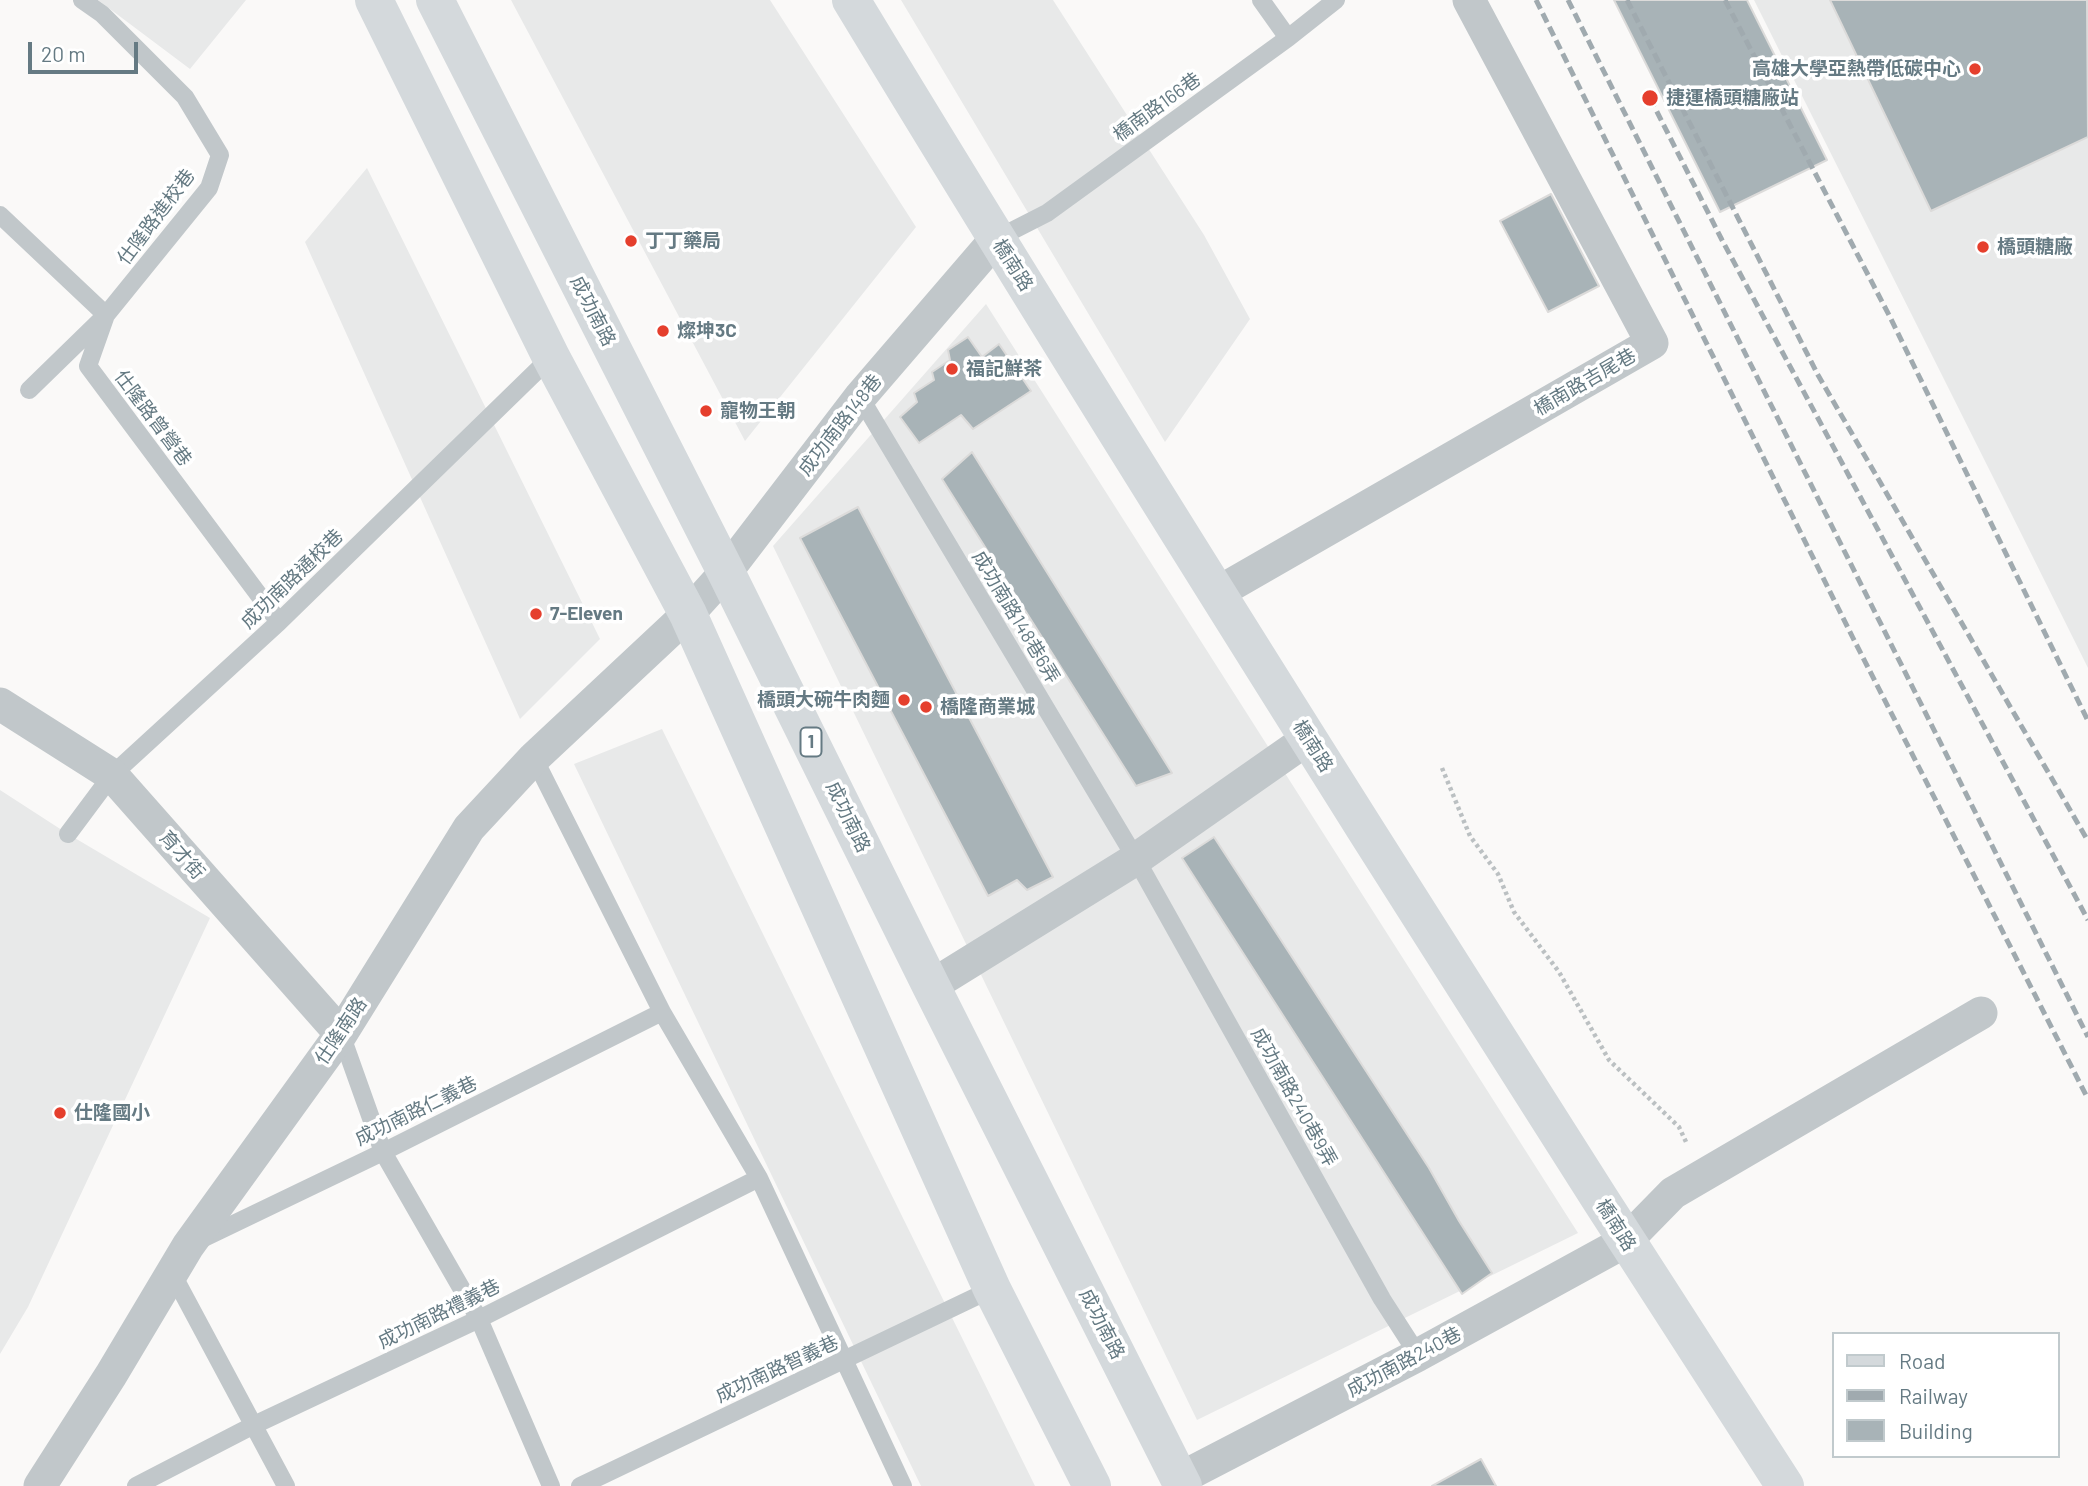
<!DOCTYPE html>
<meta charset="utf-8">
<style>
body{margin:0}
#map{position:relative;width:2088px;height:1486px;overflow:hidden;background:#faf9f8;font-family:Barlow,sans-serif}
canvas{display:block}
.legend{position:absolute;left:1832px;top:1332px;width:228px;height:126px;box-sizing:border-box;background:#fff;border:2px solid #c1cacd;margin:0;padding:9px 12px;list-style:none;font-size:21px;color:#657a83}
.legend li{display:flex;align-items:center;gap:14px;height:35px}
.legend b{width:35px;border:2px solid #c1cacd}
.scale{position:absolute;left:28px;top:42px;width:110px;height:32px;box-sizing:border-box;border:4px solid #657a83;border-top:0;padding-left:9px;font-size:21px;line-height:24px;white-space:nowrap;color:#657a83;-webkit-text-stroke:5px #fff;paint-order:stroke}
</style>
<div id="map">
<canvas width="2088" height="1486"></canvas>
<ul class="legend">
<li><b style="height:9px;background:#d4d9dc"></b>Road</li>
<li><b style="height:9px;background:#a0aaaf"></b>Railway</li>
<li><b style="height:19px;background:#a8b3b7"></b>Building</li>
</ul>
<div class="scale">20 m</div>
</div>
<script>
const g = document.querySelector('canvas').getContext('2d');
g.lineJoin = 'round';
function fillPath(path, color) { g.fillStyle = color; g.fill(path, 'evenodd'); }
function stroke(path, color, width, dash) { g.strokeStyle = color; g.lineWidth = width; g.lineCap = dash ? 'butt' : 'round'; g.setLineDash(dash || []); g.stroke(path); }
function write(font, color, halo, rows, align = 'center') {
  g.font = font + ' Barlow,"Noto Sans TC",sans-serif'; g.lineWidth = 7; g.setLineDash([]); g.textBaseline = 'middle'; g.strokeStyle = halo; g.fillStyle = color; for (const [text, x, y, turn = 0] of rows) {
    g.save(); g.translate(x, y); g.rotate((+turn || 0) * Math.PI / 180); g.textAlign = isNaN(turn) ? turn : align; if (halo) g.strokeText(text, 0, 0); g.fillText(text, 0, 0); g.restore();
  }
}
fillPath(new Path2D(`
 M 98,0 L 246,0 L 190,69 Z
 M 511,0 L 770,0 L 916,227 L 745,441 Z
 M 901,0 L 1053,0 L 1204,235 L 1250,319 L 1165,442 Z
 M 1754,0 L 2088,0 L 2088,668 L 2002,495 Z
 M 367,168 L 600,639 L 520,719 L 305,242 Z
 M 986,304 L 1578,1233 L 1197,1420 L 773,546 Z
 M 662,729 L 1035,1486 L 921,1486 L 574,764 Z
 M 0,790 L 68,834 L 210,918 L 28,1307 L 0,1354 Z`), '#e8e9e9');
const building = new Path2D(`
 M 1614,0 L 1747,0 L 1827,160 L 1720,212 Z
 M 1830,0 L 2087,0 L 2088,137 L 1931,211 Z
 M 1551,194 L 1599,286 L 1548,312 L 1500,221 Z
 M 968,337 L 982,357 L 999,344 L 1031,391 L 973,429 L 961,415 L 919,443 L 900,417 L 917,402 L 914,393 L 934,380 L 932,372 L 950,360 L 948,350 Z
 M 972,452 L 1172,773 L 1136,786 L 942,479 Z
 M 858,507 L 1053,877 L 1027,890 L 1017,880 L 988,896 L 800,538 Z
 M 1214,837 L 1429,1168 L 1459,1221 L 1492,1273 L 1462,1294 L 1182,858 Z
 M 1481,1459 L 1496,1486 L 1432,1486 Z`);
fillPath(building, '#a8b3b7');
stroke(building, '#dcdbda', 2);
stroke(new Path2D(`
 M 1442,768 L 1470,836 L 1498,874 L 1514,912 L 1559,972 L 1609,1060 L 1679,1127 L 1687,1144`), '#bbc0c2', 4.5, [3.5, 3.5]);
stroke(new Path2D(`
 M 1261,0 L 1288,38
 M 0,215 L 106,315 L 88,366 L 279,622
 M 996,239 L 1047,213 L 1288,38 L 1336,0
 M 29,390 L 106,315 L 209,188 L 220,155 L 185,97 L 102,14 L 82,0
 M 860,397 L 1136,859 L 1382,1299 L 1418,1355
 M 534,758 L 662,1012 L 759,1178 L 903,1486
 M 68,834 L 112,775 L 279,622 L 551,357
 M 341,1034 L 383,1152 L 479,1319 L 551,1486
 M 200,1240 L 383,1152 L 662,1012
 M 172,1273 L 286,1486
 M 136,1486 L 252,1426 L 479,1319 L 759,1178
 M 580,1486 L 992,1289`), '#c1c7ca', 18);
stroke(new Path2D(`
 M 1217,593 L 1652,343 L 1469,0
 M 0,704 L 112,775 L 341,1034
 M 931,986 L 1136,859 L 1309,738
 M 1179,1479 L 1418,1355 L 1626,1241 L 1673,1193 L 1981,1013
 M 40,1486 L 111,1375 L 188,1246 L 341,1034 L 469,828 L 534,758 L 688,614 L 726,572 L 860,397 L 996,239`), '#c1c7ca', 33);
stroke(new Path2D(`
 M 851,0 C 1020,279 1193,556 1367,832 C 1505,1051 1644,1269 1785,1486`), '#d4d9dc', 38);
stroke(new Path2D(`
 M 374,0 L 551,357 L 688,614 L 992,1289 L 1092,1486
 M 435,0 L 726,572 L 931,986 L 1183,1486`), '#d4d9dc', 38);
stroke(new Path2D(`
 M 1536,0 L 1853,638 L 2088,1099
 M 1568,0 L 2088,1037
 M 1627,0 L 1818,375 L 2088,841
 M 1725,0 L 1890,317 L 2088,721
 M 1650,98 L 1722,240 L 2088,920`), '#a0aaaf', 5, [10, 5]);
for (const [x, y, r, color] of [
 [1975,69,7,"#e53f2d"],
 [1650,98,9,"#e53f2d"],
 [631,241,7,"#e53f2d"],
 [1983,247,7,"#e53f2d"],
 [663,331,7,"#e53f2d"],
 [952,369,7,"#e53f2d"],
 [706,411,7,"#e53f2d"],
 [536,614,7,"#e53f2d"],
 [904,700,7,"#e53f2d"],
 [926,707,7,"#e53f2d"],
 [60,1113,7,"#e53f2d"]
]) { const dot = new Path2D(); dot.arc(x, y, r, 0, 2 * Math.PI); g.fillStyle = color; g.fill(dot); stroke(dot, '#fff', 2.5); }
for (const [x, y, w] of [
 [811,742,21]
]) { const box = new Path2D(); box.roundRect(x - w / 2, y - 14.5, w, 29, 5); g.fillStyle = '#fff'; g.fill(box); stroke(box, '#657a83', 2); }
write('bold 18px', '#657a83', null, [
 ["1",811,742]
]);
write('bold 19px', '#657a83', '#fff', [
 ["高雄大學亞熱帶低碳中心",1961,69,"right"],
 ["捷運橋頭糖廠站",1666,98],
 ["丁丁藥局",645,241],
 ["橋頭糖廠",1997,247],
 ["燦坤3C",677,331],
 ["福記鮮茶",966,369],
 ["寵物王朝",720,411],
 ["7-Eleven",550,614],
 ["橋頭大碗牛肉麵",890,700,"right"],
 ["橋隆商業城",940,707],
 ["仕隆國小",74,1113]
], 'left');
write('19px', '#657a83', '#fff', [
 ["橋南路166巷",1157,107,-36],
 ["仕隆路進校巷",156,217,-53],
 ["橋南路",1013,265,58],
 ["成功南路",593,311,63],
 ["橋南路吉尾巷",1585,382,-30],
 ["仕隆路曾營巷",153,418,53],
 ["成功南路148巷",840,425,-52],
 ["成功南路通校巷",292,579,-44],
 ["成功南路148巷6弄",1016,617,59],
 ["橋南路",1313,746,58],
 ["成功南路",848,817,64],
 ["育才街",182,855,49],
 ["仕隆南路",341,1031,-56],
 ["成功南路240巷9弄",1294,1097,61],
 ["成功南路仁義巷",416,1111,-26],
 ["橋南路",1616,1225,58],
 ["成功南路禮義巷",439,1314,-26],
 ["成功南路",1102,1324,63],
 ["成功南路240巷",1404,1362,-28],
 ["成功南路智義巷",777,1369,-25]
]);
</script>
